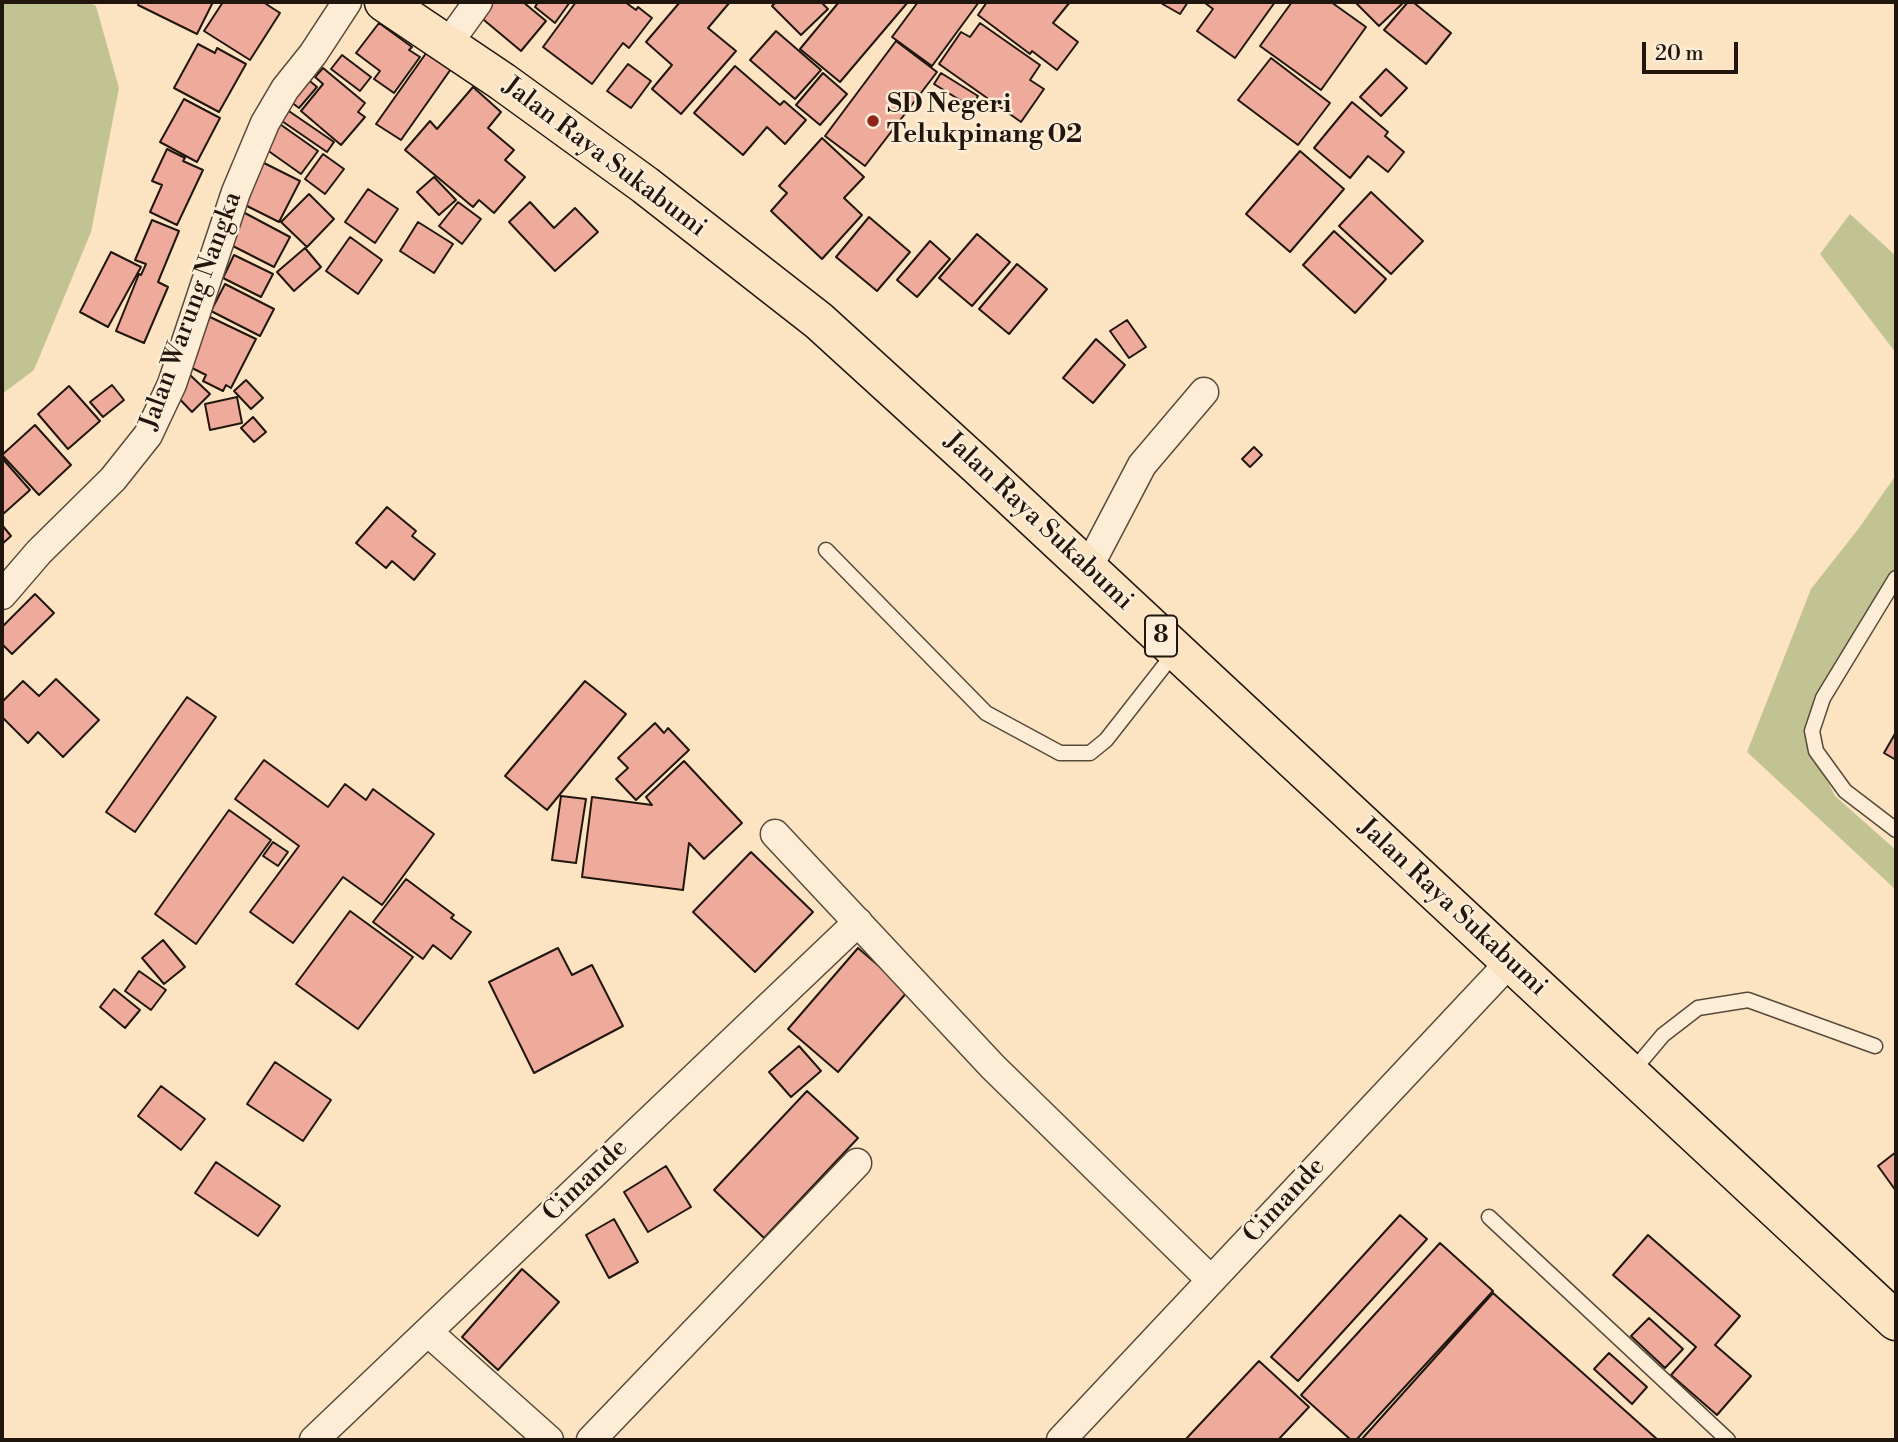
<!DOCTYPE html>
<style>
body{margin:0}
#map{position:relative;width:1898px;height:1442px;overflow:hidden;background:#fce4c2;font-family:"Libre Bodoni",serif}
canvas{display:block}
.frame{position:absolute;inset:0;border:4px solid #21160d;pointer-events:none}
.scale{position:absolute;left:1642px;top:42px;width:96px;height:32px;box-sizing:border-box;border:4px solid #21160d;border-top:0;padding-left:9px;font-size:21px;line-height:24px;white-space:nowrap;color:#21160d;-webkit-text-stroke:5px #fdedd7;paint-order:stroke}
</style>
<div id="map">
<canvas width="1898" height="1442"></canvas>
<div class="frame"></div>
<div class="scale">20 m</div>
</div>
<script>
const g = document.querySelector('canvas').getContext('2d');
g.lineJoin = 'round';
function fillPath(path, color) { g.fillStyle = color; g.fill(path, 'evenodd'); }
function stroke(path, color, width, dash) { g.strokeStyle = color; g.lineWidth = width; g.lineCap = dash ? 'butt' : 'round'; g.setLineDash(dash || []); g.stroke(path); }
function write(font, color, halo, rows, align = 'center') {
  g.font = font + ' "Libre Bodoni",serif'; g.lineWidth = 5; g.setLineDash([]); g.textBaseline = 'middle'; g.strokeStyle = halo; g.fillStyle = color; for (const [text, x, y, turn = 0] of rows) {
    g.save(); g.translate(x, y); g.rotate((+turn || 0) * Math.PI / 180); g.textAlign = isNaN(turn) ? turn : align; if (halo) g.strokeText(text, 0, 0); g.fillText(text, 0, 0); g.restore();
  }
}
fillPath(new Path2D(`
 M 2,2 L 89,2 L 96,6 L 119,88 L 91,232 L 34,370 L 2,394 Z
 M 1850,214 L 1896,256 L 1896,353 L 1820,254 Z
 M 1896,475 L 1896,578 L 1837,667 L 1815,696 L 1807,740 L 1835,796 L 1896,850 L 1896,890 L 1747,752 L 1811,589 L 1859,528 Z`), '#c1c492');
const building = new Path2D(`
 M 140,2 L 213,2 L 197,34 L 138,5 Z
 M 223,2 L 263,2 L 280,13 L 250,60 L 204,31 Z
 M 479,2 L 523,2 L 546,21 L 521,51 L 472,10 Z
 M 538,2 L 570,2 L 555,23 L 535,7 Z
 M 576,2 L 625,2 L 636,10 L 638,7 L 652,18 L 629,48 L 623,43 L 592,84 L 543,47 Z
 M 680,2 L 730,2 L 708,28 L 736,51 L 681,114 L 652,89 L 672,65 L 646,42 Z
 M 776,2 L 821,2 L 828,9 L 801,35 L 772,6 Z
 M 839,2 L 908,2 L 840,82 L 800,49 Z
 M 918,2 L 979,2 L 932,66 L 892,37 Z
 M 987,2 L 1070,2 L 1053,23 L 1078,42 L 1057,70 L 1032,51 L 1030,54 L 978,15 Z
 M 1159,2 L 1188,2 L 1180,14 Z
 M 1206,2 L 1275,2 L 1235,58 L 1197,31 L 1213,9 L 1205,3 Z
 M 1292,2 L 1331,2 L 1366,27 L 1321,90 L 1260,46 Z
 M 1355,2 L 1404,2 L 1379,26 Z
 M 1408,2 L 1413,2 L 1451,33 L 1426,64 L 1384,30 Z
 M 379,23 L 412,47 L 409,50 L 420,57 L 394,93 L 374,79 L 380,71 L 356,53 Z
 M 980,23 L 1040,65 L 1030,80 L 1044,89 L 1021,122 L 939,64 L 961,32 L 970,37 Z
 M 776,31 L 821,70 L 795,99 L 750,60 Z
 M 896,41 L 937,72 L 865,166 L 825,136 Z
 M 434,42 L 458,59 L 401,140 L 376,124 Z
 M 198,44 L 215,53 L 217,48 L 246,64 L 219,112 L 174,88 Z
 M 342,55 L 371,77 L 360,91 L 331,69 Z
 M 1271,58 L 1330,103 L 1298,145 L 1238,100 Z
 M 628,64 L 651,81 L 631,108 L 607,91 Z
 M 735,66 L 780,105 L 784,101 L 806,120 L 785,144 L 767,127 L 743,155 L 694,113 Z
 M 323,68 L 365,103 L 358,112 L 365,117 L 341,145 L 301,111 L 323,84 L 315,77 Z
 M 1386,69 L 1407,88 L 1381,116 L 1360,97 Z
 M 823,73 L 847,94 L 820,125 L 796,105 Z
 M 941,73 L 978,96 L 971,107 L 934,84 Z
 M 305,77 L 317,87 L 299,108 L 287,99 Z
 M 473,87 L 501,112 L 488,128 L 514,150 L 505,160 L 525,177 L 494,213 L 479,200 L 473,207 L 405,150 L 430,121 L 437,129 Z
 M 184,99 L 220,118 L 197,162 L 160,142 Z
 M 1352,102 L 1388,132 L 1385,136 L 1404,152 L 1388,172 L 1368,156 L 1350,178 L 1314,148 Z
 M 283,107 L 334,142 L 327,152 L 276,117 Z
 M 277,122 L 318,151 L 301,174 L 260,145 Z
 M 822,138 L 864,177 L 844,198 L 862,215 L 822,259 L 771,211 L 787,193 L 779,186 Z
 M 167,149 L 185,158 L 183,161 L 203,170 L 177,225 L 150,212 L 162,185 L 152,181 Z
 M 1300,151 L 1344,189 L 1290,252 L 1246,214 Z
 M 323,154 L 344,169 L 325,194 L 305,179 Z
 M 260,161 L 300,181 L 279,222 L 239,202 Z
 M 434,177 L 456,200 L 439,215 L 417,192 Z
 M 368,189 L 398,209 L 375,243 L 345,222 Z
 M 1371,192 L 1423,241 L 1391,274 L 1339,226 Z
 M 309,194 L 334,219 L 307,247 L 281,222 Z
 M 458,202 L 481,219 L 462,244 L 439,226 Z
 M 530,202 L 554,228 L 575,208 L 598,232 L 555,271 L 509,222 Z
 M 243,212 L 290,237 L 274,267 L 227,243 Z
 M 869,217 L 910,252 L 877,291 L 836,257 Z
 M 152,220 L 179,231 L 158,282 L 168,287 L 144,343 L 116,331 L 139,274 L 141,275 L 146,264 L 135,260 Z
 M 418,222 L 453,244 L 434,273 L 400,251 Z
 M 1334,231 L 1386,279 L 1355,313 L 1303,265 Z
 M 977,234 L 1010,262 L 972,306 L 939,278 Z
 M 350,237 L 382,260 L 358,294 L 326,271 Z
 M 930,241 L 950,259 L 917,297 L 897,280 Z
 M 305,248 L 321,267 L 294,291 L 277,272 Z
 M 111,252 L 141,267 L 108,327 L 80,312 Z
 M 234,255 L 273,274 L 261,297 L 223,278 Z
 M 1017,264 L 1047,289 L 1009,334 L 979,309 Z
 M 225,284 L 274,309 L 260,336 L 211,311 Z
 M 210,317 L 256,339 L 231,388 L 226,385 L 223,391 L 203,381 L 206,375 L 186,365 Z
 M 1127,320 L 1146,347 L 1129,358 L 1110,331 Z
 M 1096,339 L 1125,365 L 1093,403 L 1063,378 Z
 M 189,374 L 210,394 L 192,412 L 172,391 Z
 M 246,380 L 263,398 L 251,409 L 234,391 Z
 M 112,385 L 124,400 L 103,417 L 90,402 Z
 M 69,386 L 100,421 L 68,449 L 38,414 Z
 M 237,397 L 242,423 L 210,430 L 205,404 Z
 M 253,417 L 266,432 L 254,442 L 241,428 Z
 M 35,425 L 71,465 L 39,495 L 2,455 Z
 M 1254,447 L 1262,455 L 1250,467 L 1242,459 Z
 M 2,458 L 30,490 L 2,515 Z
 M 387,507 L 416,531 L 412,536 L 435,554 L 414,580 L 392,561 L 386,568 L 356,543 Z
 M 2,525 L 11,536 L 2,544 Z
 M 35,594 L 54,613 L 12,654 L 2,644 L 2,627 Z
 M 56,679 L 99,720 L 63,757 L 38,732 L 28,743 L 2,717 L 2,702 L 23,681 L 39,696 Z
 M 585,681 L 626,714 L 547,810 L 505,776 Z
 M 187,697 L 216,717 L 135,832 L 106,812 Z
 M 655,723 L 664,733 L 668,728 L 689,750 L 636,800 L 616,779 L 628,768 L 618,758 Z
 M 1896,732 L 1896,760 L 1884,753 Z
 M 264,760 L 328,807 L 345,784 L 366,800 L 373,789 L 434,834 L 382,905 L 343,877 L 293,943 L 250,912 L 299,846 L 235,799 Z
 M 684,761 L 742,823 L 704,859 L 689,843 L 683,890 L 582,877 L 592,797 L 652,805 L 646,797 Z
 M 561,796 L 586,799 L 576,863 L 552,860 Z
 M 229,810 L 271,840 L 196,944 L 155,914 Z
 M 273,842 L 288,852 L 278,866 L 263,856 Z
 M 751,852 L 813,912 L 755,972 L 693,912 Z
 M 406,879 L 454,915 L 451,918 L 471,932 L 451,959 L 433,945 L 423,959 L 373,922 Z
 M 350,911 L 413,957 L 358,1029 L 296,984 Z
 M 163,940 L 185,967 L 164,984 L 142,958 Z
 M 558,948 L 572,975 L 592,965 L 623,1026 L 534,1073 L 489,982 Z
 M 858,948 L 908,991 L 838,1072 L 788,1029 Z
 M 139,971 L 166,990 L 151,1010 L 125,991 Z
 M 114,989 L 140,1010 L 125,1028 L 100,1007 Z
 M 799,1046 L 821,1071 L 791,1097 L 769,1072 Z
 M 275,1062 L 331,1100 L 303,1141 L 247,1104 Z
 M 161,1086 L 205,1119 L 181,1150 L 138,1116 Z
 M 807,1091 L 858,1138 L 764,1238 L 714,1190 Z
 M 1896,1152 L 1896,1191 L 1878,1166 Z
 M 216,1162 L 280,1206 L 258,1236 L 195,1193 Z
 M 666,1166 L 691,1207 L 648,1232 L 624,1192 Z
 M 1400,1215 L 1427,1239 L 1298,1381 L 1271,1357 Z
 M 614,1219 L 638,1262 L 609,1278 L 586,1235 Z
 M 1648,1235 L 1740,1316 L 1715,1345 L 1751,1376 L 1717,1415 L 1671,1375 L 1696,1347 L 1613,1275 Z
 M 1440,1243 L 1493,1291 L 1356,1440 L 1351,1440 L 1301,1395 Z
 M 522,1269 L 559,1302 L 498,1370 L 462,1337 Z
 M 1493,1293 L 1658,1440 L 1361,1440 Z
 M 1649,1318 L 1683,1349 L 1665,1368 L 1631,1336 Z
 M 1609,1353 L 1647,1387 L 1632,1404 L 1594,1369 Z
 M 1259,1361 L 1309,1407 L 1278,1440 L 1185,1440 Z`);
fillPath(building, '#eeaa9a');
stroke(building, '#21160d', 2);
const service = new Path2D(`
 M 826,550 L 986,713 L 1060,753 L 1090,753 L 1106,740 L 1175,652
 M 1896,578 L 1823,698 L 1812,731 L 1816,751 L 1845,791 L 1896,830
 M 1631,1073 L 1663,1035 L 1698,1008 L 1748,1000 L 1875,1046
 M 1489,1217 L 1728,1440`);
const minor = new Path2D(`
 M 447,45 L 478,2
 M 1088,568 L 1142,465 L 1204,392
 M 2,595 L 39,552 L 113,479 L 148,435 L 172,384 L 236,192 L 265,123 L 285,89 L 313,54 L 347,2
 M 775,834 L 993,1067 L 1211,1280
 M 428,1332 L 549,1440
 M 314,1440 L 858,922
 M 591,1440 L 857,1163
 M 1061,1440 L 1510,962`);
const trunk = new Path2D(`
 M 384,2 L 503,82 L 645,185 L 819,321 L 978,466 L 1896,1321`);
stroke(service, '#584a3a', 17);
stroke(minor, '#584a3a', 31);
stroke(trunk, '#21160d', 41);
stroke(service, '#fdedd7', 14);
stroke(minor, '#fdedd7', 28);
stroke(trunk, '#fce4c2', 38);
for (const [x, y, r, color] of [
 [873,121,7,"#8f2418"]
]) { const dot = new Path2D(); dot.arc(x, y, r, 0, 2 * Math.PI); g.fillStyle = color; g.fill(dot); stroke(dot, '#fdedd7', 2.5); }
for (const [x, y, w] of [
 [1161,636,32]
]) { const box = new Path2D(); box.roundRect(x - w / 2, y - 20.5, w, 41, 5); g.fillStyle = '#fdedd7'; g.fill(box); stroke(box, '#21160d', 2); }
write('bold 24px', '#21160d', null, [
 ["8",1161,636]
]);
write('bold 26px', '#21160d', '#fdedd7', [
 ["SD Negeri",887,106],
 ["Telukpinang 02",887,136]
], 'left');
write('26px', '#21160d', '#fdedd7', [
 ["Jalan Raya Sukabumi",604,158,37],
 ["Jalan Warung Nangka",192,311,-70],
 ["Jalan Raya Sukabumi",1038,522,43],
 ["Jalan Raya Sukabumi",1452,908,43],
 ["Cimande",586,1181,-44],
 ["Cimande",1285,1201,-47]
]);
</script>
